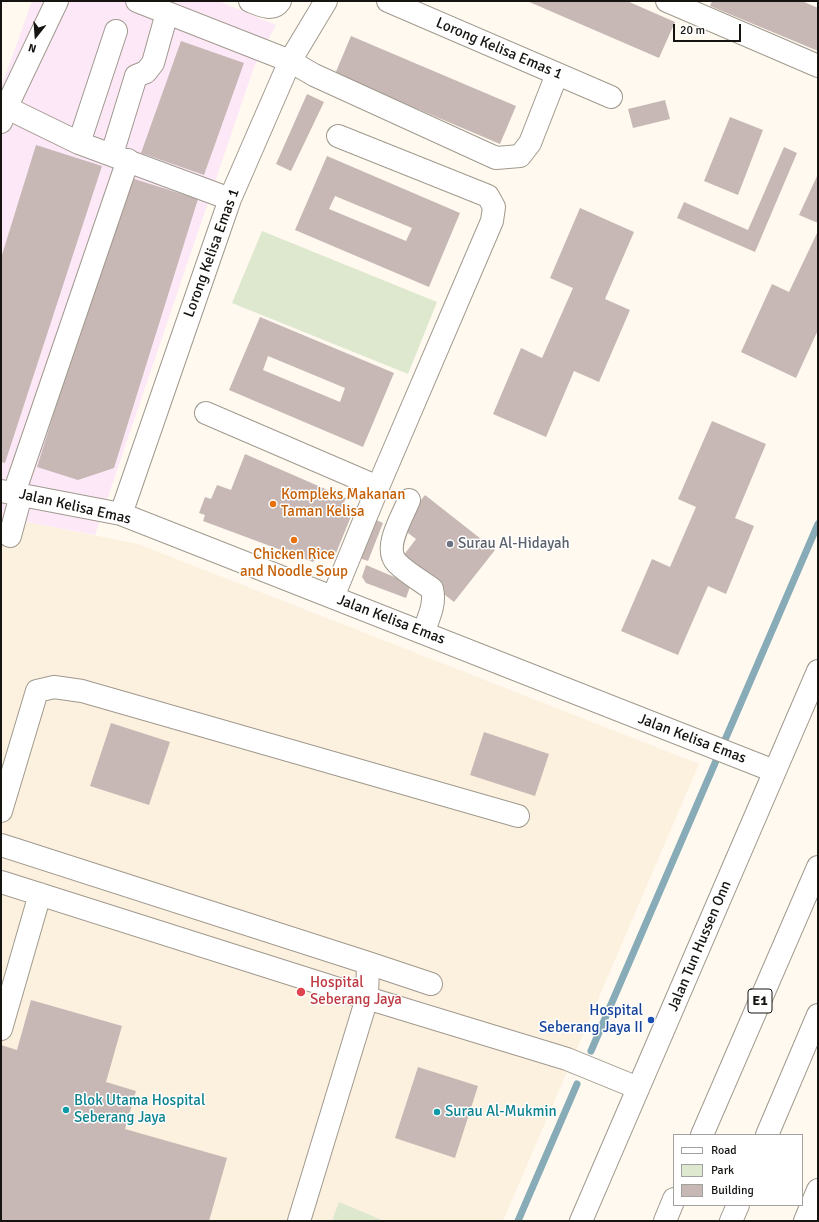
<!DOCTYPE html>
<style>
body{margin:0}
#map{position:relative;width:819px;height:1222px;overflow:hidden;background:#fff9ef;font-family:Signika,sans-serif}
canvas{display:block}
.frame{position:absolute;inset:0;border:2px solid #161410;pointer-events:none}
.legend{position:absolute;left:673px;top:1134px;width:130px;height:72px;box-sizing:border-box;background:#fff;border:1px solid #a2a19f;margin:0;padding:5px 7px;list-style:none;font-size:12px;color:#161410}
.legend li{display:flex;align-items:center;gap:8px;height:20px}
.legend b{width:20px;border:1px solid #a2a19f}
.north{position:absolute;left:16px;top:16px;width:40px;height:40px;-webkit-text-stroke:3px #fff;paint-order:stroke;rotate:197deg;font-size:11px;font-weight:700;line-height:16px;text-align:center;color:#161410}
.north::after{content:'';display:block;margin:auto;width:14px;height:18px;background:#161410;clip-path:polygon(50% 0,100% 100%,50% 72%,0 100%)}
.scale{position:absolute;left:673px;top:24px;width:68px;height:18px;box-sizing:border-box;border:2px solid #161410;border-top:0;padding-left:5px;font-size:12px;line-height:14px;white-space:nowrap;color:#161410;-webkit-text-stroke:3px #fff;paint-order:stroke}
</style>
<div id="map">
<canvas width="819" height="1222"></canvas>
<div class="frame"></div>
<ul class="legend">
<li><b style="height:5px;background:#fff"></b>Road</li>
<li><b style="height:11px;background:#dde8cf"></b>Park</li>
<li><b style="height:11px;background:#c7b8b5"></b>Building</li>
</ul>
<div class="north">N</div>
<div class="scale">20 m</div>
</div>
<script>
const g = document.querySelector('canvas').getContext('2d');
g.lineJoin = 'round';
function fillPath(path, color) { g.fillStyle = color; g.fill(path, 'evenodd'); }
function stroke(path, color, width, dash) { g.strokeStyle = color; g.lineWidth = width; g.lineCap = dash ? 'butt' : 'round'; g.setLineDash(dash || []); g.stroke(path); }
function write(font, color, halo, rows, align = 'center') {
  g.font = font + ' Signika,sans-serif'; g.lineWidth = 3; g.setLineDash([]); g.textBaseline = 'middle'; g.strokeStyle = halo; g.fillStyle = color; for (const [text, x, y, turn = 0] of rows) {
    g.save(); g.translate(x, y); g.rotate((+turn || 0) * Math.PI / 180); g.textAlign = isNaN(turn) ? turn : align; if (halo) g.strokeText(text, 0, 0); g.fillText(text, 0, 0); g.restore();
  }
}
fillPath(new Path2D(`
 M 32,1 L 218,1 L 276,25 L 254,67 L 95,535 L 1,517 L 1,88 Z`), '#fde8f8');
fillPath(new Path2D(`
 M 1,517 L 138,544 L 699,764 L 503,1221 L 1,1221 Z`), '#fcf0de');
fillPath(new Path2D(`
 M 262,231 L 437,302 L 408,374 L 232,303 Z
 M 339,1202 L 384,1221 L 332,1221 Z`), '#dde8cf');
stroke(new Path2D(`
 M 591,1051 L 818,524
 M 518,1221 L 577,1084`), '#88abb8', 7);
fillPath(new Path2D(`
 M 527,1 L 627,1 L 675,22 L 659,58 Z
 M 712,1 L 802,1 L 818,8 L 818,51 L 710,6 Z
 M 351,36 L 516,106 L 500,144 L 335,74 Z
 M 181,41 L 244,63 L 204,175 L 141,153 Z
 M 307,94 L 324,102 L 291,171 L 276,164 Z
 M 665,100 L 670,119 L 633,128 L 628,109 Z
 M 730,117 L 763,130 L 738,195 L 704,181 Z
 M 36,145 L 102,166 L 5,463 L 1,462 L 1,258 Z
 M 784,147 L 797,153 L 755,252 L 677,218 L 684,202 L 748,230 Z
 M 327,156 L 460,213 L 429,287 L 295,230 ZM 335,196 L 412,228 L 406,241 L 329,209 Z
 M 818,174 L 818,223 L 799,215 Z
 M 128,177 L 198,199 L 114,468 L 78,480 L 37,467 Z
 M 580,208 L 634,232 L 605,299 L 630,310 L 599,382 L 574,371 L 546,437 L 493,414 L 521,348 L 542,358 L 573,288 L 550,278 Z
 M 818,231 L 818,330 L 796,378 L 741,352 L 772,284 L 789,292 Z
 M 260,317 L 394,373 L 363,447 L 229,390 ZM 268,356 L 345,388 L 340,402 L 263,370 Z
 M 712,421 L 766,444 L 735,518 L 754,526 L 726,594 L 708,586 L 678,655 L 621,631 L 652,559 L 670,567 L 696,507 L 678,499 Z
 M 245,454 L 346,498 L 341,509 L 352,514 L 334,558 L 323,553 L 313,562 L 203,521 L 205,515 L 199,513 L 205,497 L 211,499 L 217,485 L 231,490 Z
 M 425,495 L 495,550 L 454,602 L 400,560 L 416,539 L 400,527 Z
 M 374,519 L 383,523 L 368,561 L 359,558 Z
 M 366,565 L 411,584 L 406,598 L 366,583 L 362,577 Z
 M 111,723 L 170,742 L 149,805 L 90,786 Z
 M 484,732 L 549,754 L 535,796 L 470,775 Z
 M 31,1000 L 122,1026 L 106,1082 L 136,1091 L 125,1129 L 227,1158 L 209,1221 L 1,1221 L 1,1045 L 17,1050 Z
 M 418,1067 L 478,1086 L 455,1158 L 395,1138 Z`), '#c7b8b5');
const minor = new Path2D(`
 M 137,1 L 290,61 L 314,75 L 496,158 L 520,156 L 530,143 L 557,74
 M 250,1 C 260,5 273,12 280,1
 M 388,1 L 611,97
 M 667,1 L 818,66
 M 1,105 L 79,143 L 230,199
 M 1,122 L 6,108 L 57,1
 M 79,143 L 116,31
 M 112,154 L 136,76 L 146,72 L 153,63 L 167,13
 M 206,413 L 378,487
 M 1,491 L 121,514 L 774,771
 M 14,493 L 128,160
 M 409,500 C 403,516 382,548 397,563 C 407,573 421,581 432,589 C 436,604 428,619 423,633
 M 121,514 L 230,199 L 290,61 L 326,1
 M 10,536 L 21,495
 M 333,597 L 378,487 L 492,221 L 494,207 L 488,196 L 338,136
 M 1,811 L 37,691 L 54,687 L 82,691 L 518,816
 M 1,845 L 368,963 L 367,998 L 299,1221
 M 1,882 L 367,998 L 567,1059 L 638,1088
 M 368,963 L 431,984
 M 1,1029 L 40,894`);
const major = new Path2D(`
 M 581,1221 L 818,671
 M 805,1221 L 818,1190`);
const highway = new Path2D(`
 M 702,1135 L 818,867
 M 767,1135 L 818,1015
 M 665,1221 L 674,1199
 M 731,1221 L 738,1205`);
stroke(minor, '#a0998e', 24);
stroke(major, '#a0998e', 24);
stroke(highway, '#a0998e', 24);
stroke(minor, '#fff', 22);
stroke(major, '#fff', 22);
stroke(highway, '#fff', 22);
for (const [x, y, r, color] of [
 [273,504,4,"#e8710a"],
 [294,540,4,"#e8710a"],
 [450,544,4,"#6b7280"],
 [301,992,5,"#e0444e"],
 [651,1020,4,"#1a4fb4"],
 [66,1110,4,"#0f9aa8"],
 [437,1112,4,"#0f9aa8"]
]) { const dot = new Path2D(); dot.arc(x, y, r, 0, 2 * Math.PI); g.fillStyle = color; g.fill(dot); stroke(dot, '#fff', 1.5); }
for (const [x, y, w] of [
 [760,1001,24]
]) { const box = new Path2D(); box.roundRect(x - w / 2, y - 12, w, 24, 3); g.fillStyle = '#fff'; g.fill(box); stroke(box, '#161410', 1); }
write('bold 14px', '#161410', null, [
 ["E1",760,1001]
]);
write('15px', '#161410', '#fff', [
 ["Lorong Kelisa Emas 1",499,49,23],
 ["Lorong Kelisa Emas 1",212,253,-70],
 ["Jalan Kelisa Emas",75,507,13],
 ["Jalan Kelisa Emas",391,620,21],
 ["Jalan Kelisa Emas",692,739,21],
 ["Jalan Tun Hussen Onn",700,946,-67]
]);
write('15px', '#c56008', '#fff', [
 ["Kompleks Makanan",281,495],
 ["Taman Kelisa",281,512],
 ["Chicken Rice",294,555,"center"],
 ["and Noodle Soup",294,572,"center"]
], 'left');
write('15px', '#5b616d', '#fff', [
 ["Surau Al-Hidayah",458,544]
], 'left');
write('15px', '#be3a42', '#fff', [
 ["Hospital",310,983],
 ["Seberang Jaya",310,1000]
], 'left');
write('15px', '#164399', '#fff', [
 ["Hospital",643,1011],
 ["Seberang Jaya II",643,1028]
], 'right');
write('15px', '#0d838f', '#fff', [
 ["Blok Utama Hospital",74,1101],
 ["Seberang Jaya",74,1118],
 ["Surau Al-Mukmin",445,1112]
], 'left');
</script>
